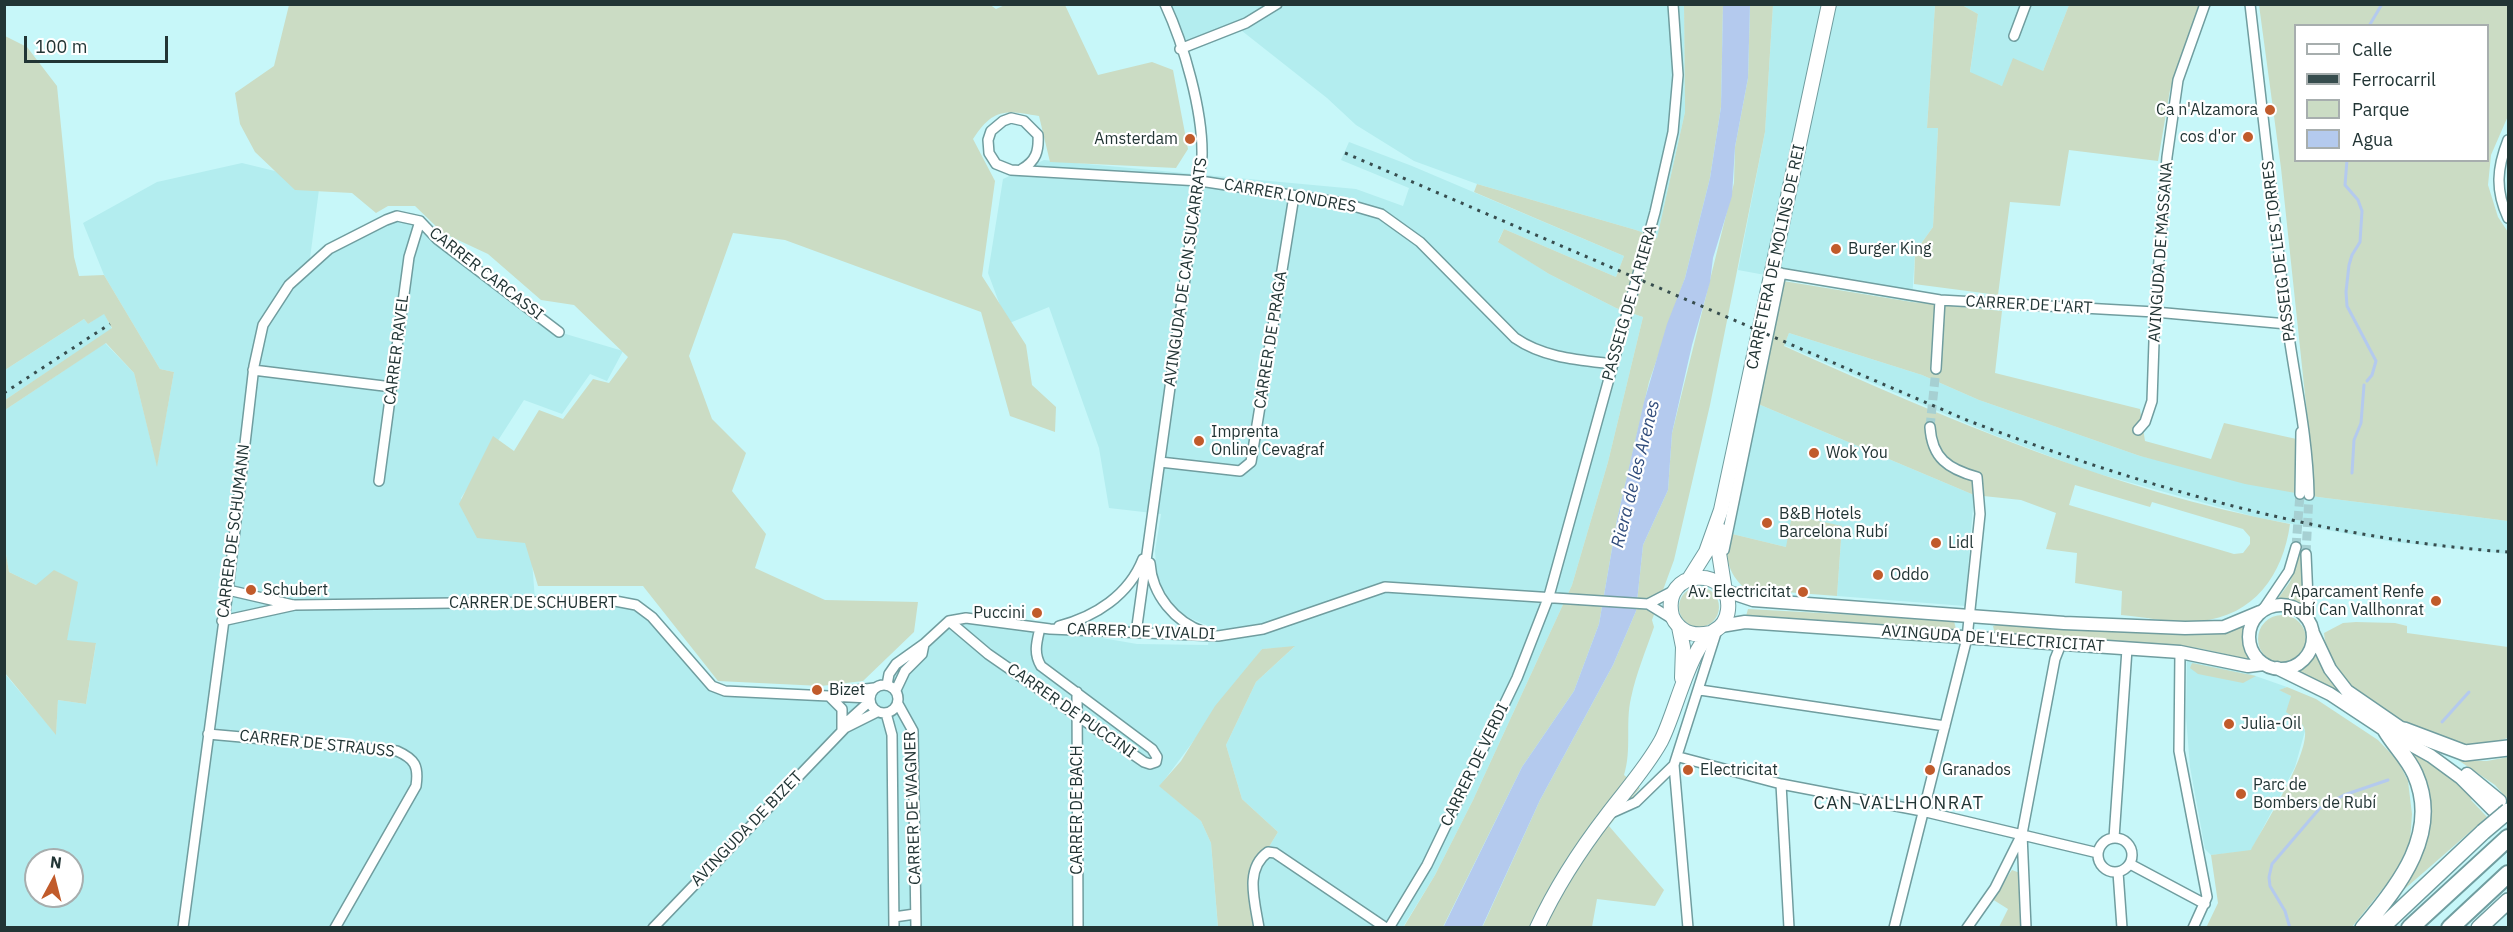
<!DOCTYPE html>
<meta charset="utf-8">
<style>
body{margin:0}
#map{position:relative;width:2513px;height:932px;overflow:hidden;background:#c7f7f9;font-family:"IBM Plex Sans",sans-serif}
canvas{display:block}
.frame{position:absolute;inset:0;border:6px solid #223535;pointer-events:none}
.legend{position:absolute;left:2294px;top:24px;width:195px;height:138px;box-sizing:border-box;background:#fff;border:2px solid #a7aeae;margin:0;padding:8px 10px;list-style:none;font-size:18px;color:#223535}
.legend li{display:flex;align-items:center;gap:12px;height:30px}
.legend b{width:30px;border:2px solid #a7aeae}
.north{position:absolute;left:24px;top:848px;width:60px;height:60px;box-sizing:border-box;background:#fff;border:2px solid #a7aeae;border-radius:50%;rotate:7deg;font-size:16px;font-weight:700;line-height:24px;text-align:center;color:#223535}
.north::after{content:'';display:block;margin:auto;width:21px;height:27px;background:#c15b2b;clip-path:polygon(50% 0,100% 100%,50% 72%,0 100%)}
.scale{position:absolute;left:24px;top:36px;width:144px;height:27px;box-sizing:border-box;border:3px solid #223535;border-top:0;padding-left:8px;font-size:18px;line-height:21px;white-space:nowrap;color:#223535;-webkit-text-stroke:4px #fff;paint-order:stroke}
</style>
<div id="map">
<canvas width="2513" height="932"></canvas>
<div class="frame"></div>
<ul class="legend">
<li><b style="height:8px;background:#fff"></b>Calle</li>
<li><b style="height:8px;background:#374d4e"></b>Ferrocarril</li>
<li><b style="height:16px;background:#cbdcc4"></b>Parque</li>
<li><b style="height:16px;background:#b4caee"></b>Agua</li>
</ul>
<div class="north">N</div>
<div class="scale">100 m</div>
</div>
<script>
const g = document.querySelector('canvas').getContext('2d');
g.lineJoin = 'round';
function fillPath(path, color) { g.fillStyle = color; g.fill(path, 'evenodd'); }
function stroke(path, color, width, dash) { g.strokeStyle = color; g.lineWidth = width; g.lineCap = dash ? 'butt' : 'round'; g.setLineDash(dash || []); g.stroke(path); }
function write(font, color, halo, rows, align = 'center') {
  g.font = font + ' "IBM Plex Sans",sans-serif'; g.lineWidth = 4.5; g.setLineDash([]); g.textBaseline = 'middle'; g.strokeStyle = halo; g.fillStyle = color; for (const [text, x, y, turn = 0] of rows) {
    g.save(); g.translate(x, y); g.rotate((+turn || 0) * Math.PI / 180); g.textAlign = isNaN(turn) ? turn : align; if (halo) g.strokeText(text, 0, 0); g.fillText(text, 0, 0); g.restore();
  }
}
fillPath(new Path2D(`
 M 1165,5 L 1684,5 L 1685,112 L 1657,239 L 1636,230 L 1477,184 L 1414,161 L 1356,125 L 1327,98 L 1237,27 L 1180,49 Z
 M 1773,5 L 1935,5 L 1927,128 L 1938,128 L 1933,227 L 1915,252 L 1912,302 L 1738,270 L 1765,132 Z
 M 1962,5 L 2069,5 L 2043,71 L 2002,86 L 1970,73 L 1978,14 Z
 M 1349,142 L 1412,166 L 1624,256 L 1616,277 L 1504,229 L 1498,241 L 1549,274 L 1616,308 L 1643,317 L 1608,462 L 1572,585 L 1473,800 L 1435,875 L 1403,927 L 1259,927 L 1255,870 L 1278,832 L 1242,799 L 1226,745 L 1256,682 L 1294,647 L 1262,649 L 1160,786 L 1201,821 L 1211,843 L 1218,928 L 5,927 L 4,673 L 56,734 L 58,700 L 86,704 L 96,644 L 67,641 L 36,585 L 9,572 L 4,542 L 5,410 L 105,343 L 134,373 L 157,465 L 174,372 L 160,369 L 104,275 L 83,223 L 157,182 L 242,163 L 320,182 L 309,266 L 386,220 L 411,218 L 559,332 L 623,351 L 607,381 L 590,374 L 562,414 L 524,400 L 461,498 L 478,534 L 530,534 L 535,600 L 636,605 L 712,686 L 873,698 L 949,621 L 1050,629 L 1137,644 L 1208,645 L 1211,627 L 1180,614 L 1163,593 L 1157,579 L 1155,551 L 1161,514 L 1109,508 L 1099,448 L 1049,307 L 1007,324 L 988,273 L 1003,179 L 1044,160 L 1356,189 L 1403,206 L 1409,188 L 1341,160 ZM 36,860 L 72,860 L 72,896 L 36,896 Z
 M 104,313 L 112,329 L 5,400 L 5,370 L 84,319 L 88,324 Z
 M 1789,333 L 1922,375 L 1979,400 L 2140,456 L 2318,497 L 2508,521 L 2508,554 L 2394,542 L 2259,518 L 2088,471 L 1989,433 L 1784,345 Z
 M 1751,401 L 1974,495 L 1965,606 L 1837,596 L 1842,526 L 1786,547 L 1724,532 Z
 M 2187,658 L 2227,666 L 2287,687 L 2280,690 L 2291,696 L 2290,704 L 2305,731 L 2295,767 L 2251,851 L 2211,855 L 2205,849 L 2190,767 L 2186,717 Z`), '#b3edef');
fillPath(new Path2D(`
 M 989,4 L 996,9 L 1005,5 L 1065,5 L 1098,75 L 1152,62 L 1173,70 L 1188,149 L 1176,168 L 1050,162 L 1039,116 C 1005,110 993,108 973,139 L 995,181 L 982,276 L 1026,345 L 1032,385 L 1056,407 L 1055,432 L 1010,416 L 981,312 L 785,240 L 733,233 L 689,356 L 712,419 L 746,453 L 732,491 L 766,534 L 755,568 L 825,600 L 918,602 L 914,632 L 863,681 L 821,686 L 718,681 L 643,586 L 538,586 L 525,543 L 477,538 L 459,504 L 493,436 L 514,451 L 539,410 L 563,419 L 593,379 L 609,383 L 628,357 L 574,305 L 541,300 L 488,254 L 443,233 L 415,206 L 388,206 L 376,213 L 352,193 L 295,190 L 255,152 L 240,124 L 235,93 L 274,66 L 289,5 Z
 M 1684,5 L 1723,5 L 1721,107 L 1710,178 L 1685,278 L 1649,382 L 1617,520 L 1599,624 L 1574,691 L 1522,767 L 1443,927 L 1403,928 L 1435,875 L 1473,800 L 1572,585 L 1608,462 L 1643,317 L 1616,308 L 1549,274 L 1498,242 L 1504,229 L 1616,277 L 1624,256 L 1474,192 L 1477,184 L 1636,230 L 1657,238 L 1685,112 Z
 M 1750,5 L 1773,5 L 1765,132 L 1710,405 L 1674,560 L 1652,620 L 1654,627 C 1646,650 1636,674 1631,698 C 1625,724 1632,750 1624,775 L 1640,788 L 1609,826 L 1664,890 L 1655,906 L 1597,899 L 1592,927 L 1482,928 L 1540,800 L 1613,665 L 1636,611 L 1643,545 L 1668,490 L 1672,433 L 1734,183 L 1735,147 L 1748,78 Z
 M 1935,5 L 1962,5 L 1978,14 L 1970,72 L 2002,86 L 2013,58 L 2043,71 L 2069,5 L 2200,5 L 2170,90 L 2158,161 L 2069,150 L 2060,206 L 2010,202 L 1998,295 L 1914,284 L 1915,252 L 1933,227 L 1938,128 L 1927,128 Z
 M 2259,5 L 2508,5 L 2508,116 L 2491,155 L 2488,185 L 2498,217 L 2508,232 L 2508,521 L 2318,497 L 2245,484 L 2140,456 L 1979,400 L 1922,375 L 1789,333 L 1784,346 C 1947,419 2113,491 2290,524 C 2283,575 2254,616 2200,621 C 2175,624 2146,617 2121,615 L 2122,591 L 2075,583 L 2077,553 L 2046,549 L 2056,513 L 2021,500 L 1974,495 L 1751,401 L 1777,280 L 1912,302 L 2002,311 L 1995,373 L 2140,409 L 2145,441 L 2211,459 L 2224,423 L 2310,442 L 2281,168 ZM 2296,26 L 2488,26 L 2488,160 L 2296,160 ZM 2075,485 L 2150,507 L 2152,502 L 2243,529 L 2250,537 L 2250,544 L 2243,553 L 2234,554 L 2069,505 Z
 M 5,36 L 27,47 L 57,86 L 74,257 L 79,276 L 104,275 L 160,369 L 174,372 L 157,467 L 134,373 L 106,343 L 5,410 L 5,400 L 112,328 L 104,314 L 88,324 L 84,319 L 5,370 Z
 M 1792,515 L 1842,526 L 1837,596 L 1746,589 C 1726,573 1727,556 1724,532 L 1786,547 Z
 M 4,542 L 9,572 L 36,585 L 54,570 L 78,582 L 67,640 L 96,643 L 86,704 L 58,700 L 56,735 L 5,673 Z
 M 2299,554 L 2302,554 L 2305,609 L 2293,603 L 2276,601 L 2290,582 Z
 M1679 607a20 20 0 1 1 40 0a20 20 0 1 1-40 0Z
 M 1748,609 L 1948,620 L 1954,621 L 1956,629 L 1952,632 L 1746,616 Z
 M2258 639a24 24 0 1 1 48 0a24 24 0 1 1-48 0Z
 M 2356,622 L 2395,623 L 2407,626 L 2407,633 L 2508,647 L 2508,738 C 2493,743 2479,745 2463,744 C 2432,740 2362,704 2343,679 C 2333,667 2325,649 2324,633 L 2343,623 Z
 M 2003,623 L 2133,632 L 2232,630 L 2244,625 L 2247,626 L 2245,643 L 2250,657 L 2247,659 L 2198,648 L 1995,634 L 1993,626 Z
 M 1295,646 L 1256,682 L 1226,745 L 1242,799 L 1278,832 L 1255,870 L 1259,927 L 1218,927 L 1211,843 L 1201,821 L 1159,786 L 1181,761 L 1215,706 L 1262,649 Z
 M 2316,650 L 2343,693 L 2342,695 L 2294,672 L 2311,659 Z
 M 2192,663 L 2256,676 L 2243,683 L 2198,674 L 2190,668 Z
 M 2287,687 L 2316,699 L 2378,740 L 2398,761 L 2408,781 L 2412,814 L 2410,842 L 2394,875 L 2352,927 L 2206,928 L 2218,903 L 2211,855 L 2251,850 C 2264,826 2308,757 2305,731 C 2303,720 2293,718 2286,712 L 2291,696 L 2279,690 Z
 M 2408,746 L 2475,796 L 2471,800 L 2487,817 L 2392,900 C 2406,878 2432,848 2429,820 C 2426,796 2413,771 2406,748 Z
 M 2508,757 L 2508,800 L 2495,785 L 2458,760 L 2487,761 Z
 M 2012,870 L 2020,873 L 2021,927 L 1999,927 L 2008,909 L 1992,899 Z`), '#cbdcc4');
fillPath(new Path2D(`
 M 1723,5 L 1750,5 L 1748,78 L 1735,147 L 1732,196 L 1713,258 L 1710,282 L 1692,345 L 1672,433 L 1668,490 L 1643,545 L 1636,611 L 1613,665 L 1540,800 L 1482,927 L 1443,928 L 1522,767 L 1574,691 L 1599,624 L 1617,520 L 1644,402 L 1667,324 L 1685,278 L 1710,178 L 1721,107 Z`), '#b4caee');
stroke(new Path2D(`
 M 2369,26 L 2382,4
 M 2347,160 L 2345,185 L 2358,200 L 2362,211 L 2360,242 L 2352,255 L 2349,265 L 2346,292 L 2347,306 L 2376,361 L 2372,375 L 2367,381
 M 2352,473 L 2354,440 L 2361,423 L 2364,385
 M 2442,722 L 2469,692
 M 2290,928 L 2285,911 L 2270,886 L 2269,877 L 2272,864 L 2320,808 L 2344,795 L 2388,780`), '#b4caee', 3);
stroke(new Path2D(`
 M 1930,427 L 1936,369
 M 2296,547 L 2300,494
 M 2306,554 L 2309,495`), '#a6d0d2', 9, [9, 4.5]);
stroke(new Path2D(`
 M 2496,813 L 2508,828`), '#a6d0d2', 12, [12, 6]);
const minor = new Path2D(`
 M 2250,4 C 2262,111 2274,217 2287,323 C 2295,381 2308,437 2309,495
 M 2014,36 L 2026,4
 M 1180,49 L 1246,23 L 1277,4
 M 2508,140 C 2497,168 2495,190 2508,218
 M 1022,169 C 1036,161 1039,151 1038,135 L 1024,121 L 1011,118 L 1003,121 L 991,131 L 988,140 L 989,153 L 996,164 L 1011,170 L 1200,181 L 1343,203 L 1381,214 L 1420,242 L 1515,338 C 1544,358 1579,360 1613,364
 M 1773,272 L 1940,300 L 2155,312 L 2287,324
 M 1936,369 L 1940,300
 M 253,370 L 392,387
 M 2138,430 L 2145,422 L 2152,401 L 2155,312 L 2167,157 L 2178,80 L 2205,4
 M 1160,462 L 1240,471 L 1251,462 L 1294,196
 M 379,481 L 409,257 L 420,221
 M 2300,494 L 2301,432
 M 1724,550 L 1781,273
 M 2306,554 L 2309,622
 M 1150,563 C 1152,595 1175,622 1204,632
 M 228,590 L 293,605
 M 1648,604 L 1674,620
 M 2262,611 L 2289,571 L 2296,547
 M 222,621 L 295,605 L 615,601 L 636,605 L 652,617 L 712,686 L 725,691 L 870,698
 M 949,621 L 988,654 L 1144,762 L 1150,764 L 1156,762 L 1157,757 L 1152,749 L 1041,666 C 1033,653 1037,641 1040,628
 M 1059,626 C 1095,617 1129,595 1143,559
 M 1136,633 L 1202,156 C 1203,111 1184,45 1165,4
 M 2180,652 L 2179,751 L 2207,897 L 2193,928
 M870 699a14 14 0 1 1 28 0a14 14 0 1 1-28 0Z
 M 887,685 L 889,674 L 896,664 L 924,644 L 949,621 L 966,618 L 1050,629 L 1218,636 L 1263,629 L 1385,587 L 1648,604 L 1673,591
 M 896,690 L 905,671 L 922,654 L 924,644
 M 1700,690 L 1945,726
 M 1077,692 L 1078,928
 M 830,697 L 842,709 L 842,731
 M 842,697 L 849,691 L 874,688
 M 898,704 L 913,731 L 916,928
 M 886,713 L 892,735 L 894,928
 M 849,720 L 870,701
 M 208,734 L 397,751 C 415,759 419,766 416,786 L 335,928
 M 1679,757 L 1781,784 L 1922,811 L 2098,853
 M 1781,784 L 1789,928
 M 1607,815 L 1636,802 L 1674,765
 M2098 855a17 17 0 1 1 34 0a17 17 0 1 1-34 0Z
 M 2114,838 L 2127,649
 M 2130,864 L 2205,904
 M 2118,872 L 2122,928
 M 894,917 L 915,914
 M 183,928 L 228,590 L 254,366 L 263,325 L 289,285 L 329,249 L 386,220 L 397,216 L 420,221 L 437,239 L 559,332
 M 653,928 L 845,728 L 877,712
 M 1259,928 C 1255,902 1244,869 1268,852 L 1275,853 L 1386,928
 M 1389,928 L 1427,865 L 1517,678 L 1549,596 L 1655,212 L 1673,132 L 1678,75 L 1673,4
 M 1688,928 L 1674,765 L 1717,630
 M 1894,928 L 1967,638 L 1980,514 L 1977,477 C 1948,469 1932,458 1930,427
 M 1967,928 L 1995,888 L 2021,836
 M 2026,928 L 2022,834 L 2055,659 L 2061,644`);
const tertiary = new Path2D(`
 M 1726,591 L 1753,600 L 2064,623 L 2185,628 L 2224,627 L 2260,612
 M2249 637a32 32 0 1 1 64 0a32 32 0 1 1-64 0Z
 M 1721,626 L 1745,622 L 2180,652 L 2248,666 L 2264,664
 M 2313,633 L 2330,669 L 2347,691 L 2411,735
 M 2277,668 L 2330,694 L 2386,731 L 2431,756 L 2461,778 L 2493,810
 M 2467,774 L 2500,801`);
const secondary = new Path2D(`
 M 1720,530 L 1719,553 L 1725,591
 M 1689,579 L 1706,552 L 1721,510 L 1829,4
 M 1679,627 L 1683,647 L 1682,678
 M 1537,928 C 1556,887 1580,850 1607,815 C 1625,791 1646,768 1661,741 C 1675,715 1690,645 1714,631 C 1722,627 1727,619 1728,610 C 1733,564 1660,568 1672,616 C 1679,632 1693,637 1710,633`);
const trunk = new Path2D(`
 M 2404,730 L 2465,753 L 2508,748
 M 2363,928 C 2400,885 2441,832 2415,774 C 2408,758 2395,746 2386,731
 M 2381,928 L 2483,832
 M 2479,928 L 2508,901`);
const motorway = new Path2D(`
 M 2410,928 L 2508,838
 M 2450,928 L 2508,874`);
stroke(minor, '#709d9f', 12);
stroke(tertiary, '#709d9f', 15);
stroke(secondary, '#709d9f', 16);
stroke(trunk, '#709d9f', 18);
stroke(motorway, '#709d9f', 20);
stroke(minor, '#fff', 9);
stroke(tertiary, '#fff', 12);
stroke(secondary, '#fff', 14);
stroke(trunk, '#fff', 15);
stroke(motorway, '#fff', 16);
stroke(new Path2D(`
 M 1345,153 L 1969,421 C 2144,487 2322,539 2508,552
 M 4,393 L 110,324`), '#374d4e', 3, [3, 6]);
const trunkBridge = new Path2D(`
 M 2483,832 L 2508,811`);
stroke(trunkBridge, '#709d9f', 18, []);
stroke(trunkBridge, '#fff', 15);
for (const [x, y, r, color] of [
 [2270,110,6,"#c15b2b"],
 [2248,137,6,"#c15b2b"],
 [1190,139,6,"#c15b2b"],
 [1836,249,6,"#c15b2b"],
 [1199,441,6,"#c15b2b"],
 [1814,453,6,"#c15b2b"],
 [1767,523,6,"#c15b2b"],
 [1936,543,6,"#c15b2b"],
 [1878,575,6,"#c15b2b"],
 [251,590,6,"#c15b2b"],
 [1803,592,6,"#c15b2b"],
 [2436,601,6,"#c15b2b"],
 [1037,613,6,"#c15b2b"],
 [817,690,6,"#c15b2b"],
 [2229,724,6,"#c15b2b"],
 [1688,770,6,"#c15b2b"],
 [1930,770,6,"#c15b2b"],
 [2241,794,6,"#c15b2b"]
]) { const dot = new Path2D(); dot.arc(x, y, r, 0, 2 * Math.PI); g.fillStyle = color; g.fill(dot); stroke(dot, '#fff', 2); }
write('16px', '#223535', '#fff', [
 ["Ca n'Alzamora",2258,110,"right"],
 ["cos d'or",2236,137,"right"],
 ["Amsterdam",1178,139,"right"],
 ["Burger King",1848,249],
 ["Imprenta",1211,432],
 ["Online Cevagraf",1211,450],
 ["Wok You",1826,453],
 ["B&B Hotels",1779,514],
 ["Barcelona Rubí",1779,532],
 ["Lidl",1948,543],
 ["Oddo",1890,575],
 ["Schubert",263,590],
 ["Av. Electricitat",1791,592,"right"],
 ["Aparcament Renfe",2424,592,"right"],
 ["Rubí Can Vallhonrat",2424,610,"right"],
 ["Puccini",1025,613,"right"],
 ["Bizet",829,690],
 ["Julia-Oil",2241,724],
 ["Electricitat",1700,770],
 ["Granados",1942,770],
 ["Parc de",2253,785],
 ["Bombers de Rubí",2253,803]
], 'left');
write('16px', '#223535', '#fff', [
 ["CARRER LONDRES",1290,196,10],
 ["PASSEIG DE LES TORRES",2279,251,-97],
 ["AVINGUDA DE MASSANA",2161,252,-86],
 ["CARRETERA DE MOLINS DE REI",1776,257,-78],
 ["AVINGUDA DE CAN SUCARRATS",1186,272,-82],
 ["CARRER CARCASSI",486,274,38],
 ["PASSEIG DE LA RIERA",1630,303,-74],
 ["CARRER DE L'ART",2029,305,3],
 ["CARRER DE PRAGA",1271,340,-81],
 ["CARRER RAVEL",397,350,-83],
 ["CARRER DE SCHUMANN",234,531,-83],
 ["CARRER DE SCHUBERT",533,603],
 ["CARRER DE VIVALDI",1141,632,2],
 ["AVINGUDA DE L'ELECTRICITAT",1993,639,4],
 ["CARRER DE PUCCINI",1071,711,35],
 ["CARRER DE STRAUSS",317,744,6],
 ["CARRER DE VERDI",1475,765,-64],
 ["CARRER DE WAGNER",913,808,-92],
 ["CARRER DE BACH",1077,810,-90],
 ["AVINGUDA DE BIZET",747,829,-46]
]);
write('italic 18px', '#314d7c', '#fff', [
 ["Riera de les Arenes",1636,474,-76]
]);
g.letterSpacing = '1.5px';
write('18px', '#223535', '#fff', [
 ["CAN VALLHONRAT",1899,804]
]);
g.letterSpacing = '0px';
</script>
